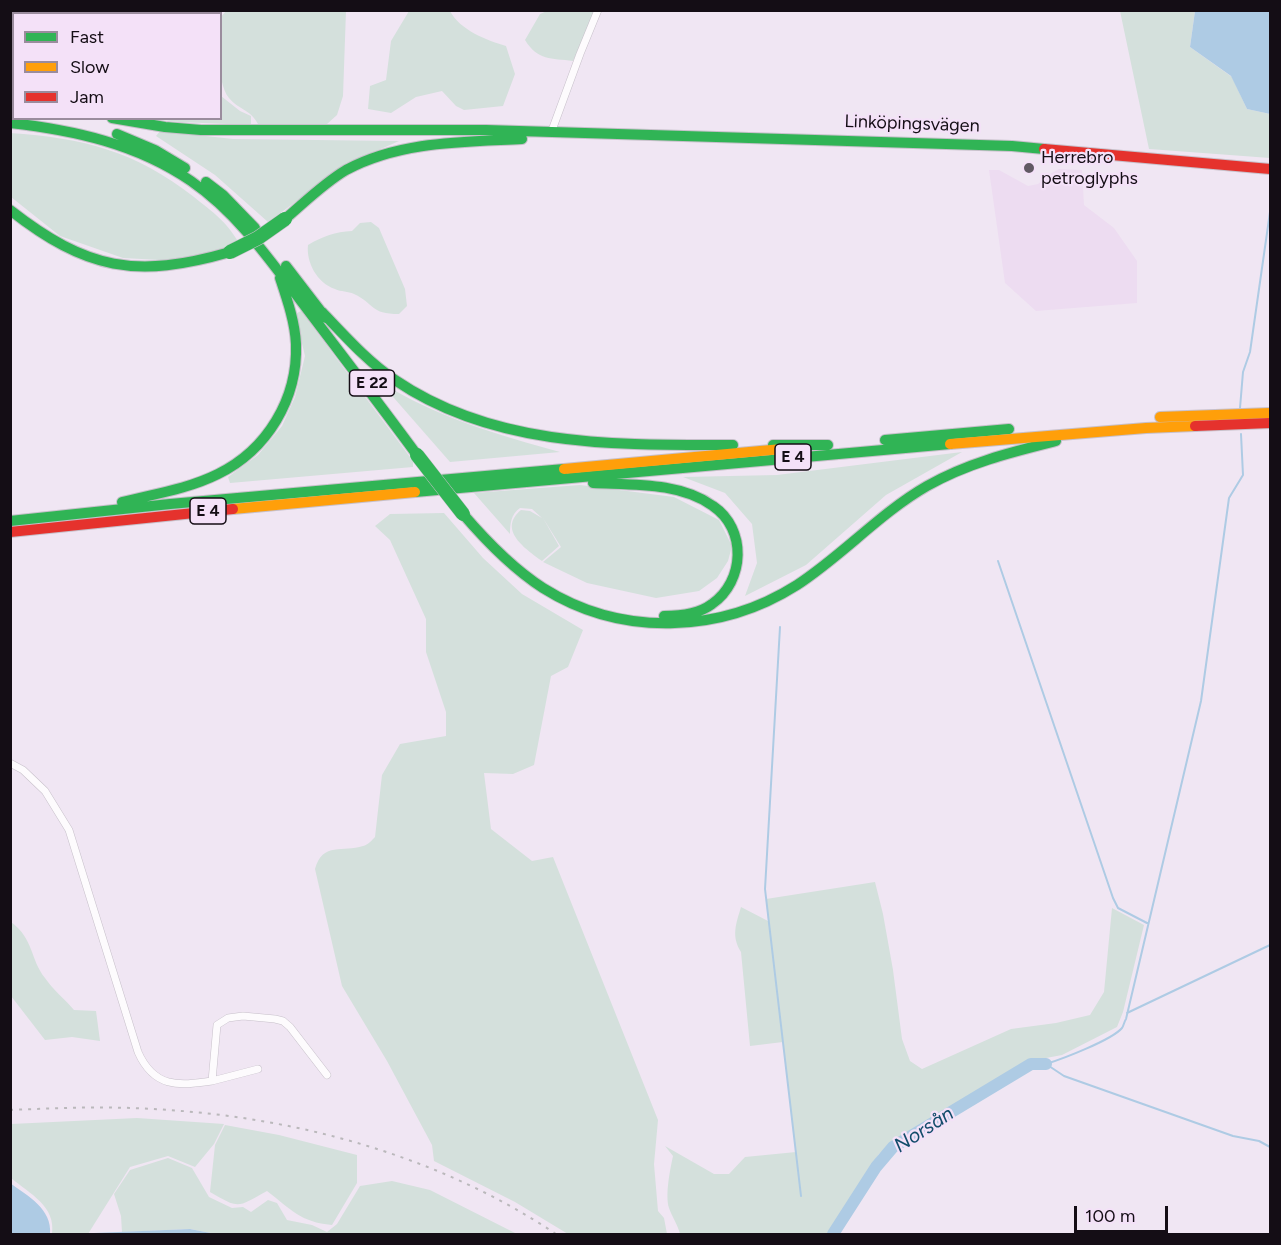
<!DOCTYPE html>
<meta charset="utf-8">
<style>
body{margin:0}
#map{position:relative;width:1281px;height:1245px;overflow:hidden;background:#f0e6f3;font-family:Figtree,sans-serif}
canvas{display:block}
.frame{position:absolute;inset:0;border:12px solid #140d15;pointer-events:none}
.legend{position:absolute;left:12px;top:12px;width:210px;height:108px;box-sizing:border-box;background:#f4e1f8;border:2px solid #9a8c9d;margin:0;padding:8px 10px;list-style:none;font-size:18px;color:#140d15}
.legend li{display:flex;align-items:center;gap:12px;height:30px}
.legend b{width:30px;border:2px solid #9a8c9d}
.scale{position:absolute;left:1074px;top:1206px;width:94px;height:27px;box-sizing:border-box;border:3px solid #140d15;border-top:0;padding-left:8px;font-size:18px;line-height:21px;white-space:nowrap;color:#140d15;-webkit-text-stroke:4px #f4e1f8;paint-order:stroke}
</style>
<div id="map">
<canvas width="1281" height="1245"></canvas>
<div class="frame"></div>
<ul class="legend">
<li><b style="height:8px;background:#30b455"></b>Fast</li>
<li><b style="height:8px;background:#ff9f0a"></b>Slow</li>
<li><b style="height:8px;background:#e5322d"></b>Jam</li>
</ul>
<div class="scale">100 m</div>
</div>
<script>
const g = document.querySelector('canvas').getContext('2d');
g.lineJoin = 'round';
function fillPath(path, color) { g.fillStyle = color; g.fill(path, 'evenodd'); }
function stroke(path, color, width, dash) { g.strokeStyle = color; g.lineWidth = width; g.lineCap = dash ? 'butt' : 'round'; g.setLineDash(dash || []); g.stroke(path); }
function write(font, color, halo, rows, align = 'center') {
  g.font = font + ' Figtree,sans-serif'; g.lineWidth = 4.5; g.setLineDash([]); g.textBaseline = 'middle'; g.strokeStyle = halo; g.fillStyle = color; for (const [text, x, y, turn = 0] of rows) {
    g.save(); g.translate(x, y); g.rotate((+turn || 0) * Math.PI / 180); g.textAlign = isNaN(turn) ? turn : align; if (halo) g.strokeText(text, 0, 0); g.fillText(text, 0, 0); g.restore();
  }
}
fillPath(new Path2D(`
 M 11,10 L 198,10 L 198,13 L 14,14 L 13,79 L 10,79 Z
 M 1059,169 L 1082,170 L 1084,205 L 1114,228 L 1137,261 L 1137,303 L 1036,311 L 1005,283 L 989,170 L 999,170 L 1028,186 L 1038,184 L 1048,175 Z`), '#eddcf1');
fillPath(new Path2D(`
 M 226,11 L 346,11 L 343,96 L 337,115 L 327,124 L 259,126 C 251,109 240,111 229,98 C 215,80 221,40 220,18 Z
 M 409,11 L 450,11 C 460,30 486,40 506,46 L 515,74 L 503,106 L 464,110 L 456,106 L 442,91 L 416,97 L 391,113 L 368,109 L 370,86 L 386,80 L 391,41 Z
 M 547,11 L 596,11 L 573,61 C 551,58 538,61 525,40 L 540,14 Z
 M 1120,11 L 1195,11 L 1190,47 L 1232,77 L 1247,109 L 1270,114 L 1270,158 L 1149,149 Z
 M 221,96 L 240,111 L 251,116 L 251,125 L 179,122 L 157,119 L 220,118 Z
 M 160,131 L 233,139 L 399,141 L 349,163 L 268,222 L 215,175 L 156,136 Z
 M 10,133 C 84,138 135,151 194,197 C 214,213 225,220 239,243 L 179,261 L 123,258 L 60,236 L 11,197 Z
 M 371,222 L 379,228 L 405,289 L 407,306 L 399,314 C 370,314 375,304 354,294 C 348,291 341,292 335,289 C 317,283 306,262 308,245 C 323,236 335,232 352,231 L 360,223 Z
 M 301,311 L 413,461 L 413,467 L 230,483 L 228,477 L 258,455 L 282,426 L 295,397 L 305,356 L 295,314 Z
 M 380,382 C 436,417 498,435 560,452 L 450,462 Z
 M 962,452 L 886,495 L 806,565 L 745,596 L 757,563 L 752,524 L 725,493 L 683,477 L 777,475 Z
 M 580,485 L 674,497 L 719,520 L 732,546 L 728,561 L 717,578 L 699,591 L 656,598 L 587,583 L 543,562 L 561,547 L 543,518 L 559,546 L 542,561 C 526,549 497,530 521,510 L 530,511 L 542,518 L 532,509 L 520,508 C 511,514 510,524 510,534 L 474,493 Z
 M 444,513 L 483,558 L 522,594 L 583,630 L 568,667 L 551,676 L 534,765 L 513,774 L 484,773 L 491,829 L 532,861 L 553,857 L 658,1120 L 654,1164 L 658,1211 L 664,1218 L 667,1234 L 568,1234 L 515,1202 L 434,1161 L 432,1145 L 387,1061 L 342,986 L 315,869 C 323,841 343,853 363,846 C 368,845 372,840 375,837 L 382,775 L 400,744 L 446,736 L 446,712 L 426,652 L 426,619 L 390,540 L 375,526 L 390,514 Z
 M 875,882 L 883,914 L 893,970 L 902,1039 L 910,1061 L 922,1069 L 1011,1029 L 1056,1023 L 1090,1015 L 1104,992 L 1112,908 L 1144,925 L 1123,1012 L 1117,1027 L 1062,1055 L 1030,1061 L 900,1138 L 879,1154 L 829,1234 L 680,1234 C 678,1225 672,1217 669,1208 C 665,1195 670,1170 673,1156 L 665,1146 L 714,1174 L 729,1174 L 745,1157 L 796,1152 L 783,1042 L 750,1046 L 741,952 C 731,936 736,924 741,907 L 768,921 L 766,899 Z
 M 11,922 C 34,939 30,959 45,978 C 53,990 65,999 74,1010 L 96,1011 L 100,1041 L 72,1037 L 45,1040 L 11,996 Z
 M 137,1118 L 224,1124 L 214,1144 L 195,1167 L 168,1156 L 130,1167 L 88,1234 L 52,1234 C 56,1206 30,1194 11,1178 L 11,1124 Z
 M 225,1125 L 279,1135 L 357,1155 L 357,1183 L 332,1225 C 300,1222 292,1210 267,1191 C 237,1207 241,1210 210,1192 L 215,1145 Z
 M 168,1158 L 192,1168 L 209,1197 L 232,1208 L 243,1207 L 251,1212 L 268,1200 L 277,1203 L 287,1220 L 312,1225 L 327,1232 L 337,1224 L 360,1186 L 392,1181 L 430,1190 L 517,1234 L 216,1234 L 190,1229 L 122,1232 L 121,1216 L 114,1194 L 130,1170 Z`), '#d4e0dc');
fillPath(new Path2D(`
 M 1195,11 L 1270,11 L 1270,114 L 1247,109 L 1231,76 L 1190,47 Z
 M 10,1183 C 28,1196 52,1209 50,1234 L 11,1234 Z
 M 190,1229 L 216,1234 L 94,1234 L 94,1233 Z`), '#aecbe4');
stroke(new Path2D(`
 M 1240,408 L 1243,372 L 1250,352 L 1270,212
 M 998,561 L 1113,898 L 1118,908 L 1147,923
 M 780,627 L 765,889 L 801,1196
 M 1127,1013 L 1270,945
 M 1046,1064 C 1062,1059 1112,1040 1122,1028 C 1124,1025 1124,1022 1126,1019 L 1201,701 L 1229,498 L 1243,475 L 1241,434
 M 1046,1064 L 1064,1076 L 1233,1136 L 1259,1141 L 1270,1147`), '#aecbe4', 2);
stroke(new Path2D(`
 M 833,1234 L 876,1167 L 893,1147 L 1031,1064 L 1046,1064`), '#aecbe4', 12);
const street = new Path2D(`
 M 551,133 L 580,54 L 598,10
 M 10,763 L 23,770 L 45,791 L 69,830 L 138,1052 C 154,1088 178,1086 212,1081
 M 258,1069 L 212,1081 L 217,1025 L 228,1018 L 243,1016 L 275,1019 L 283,1021 L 290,1027 L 327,1075`);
const fast = new Path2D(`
 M 10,113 L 14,112
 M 112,118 L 165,127 L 201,130 L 486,130 L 552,132
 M 10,123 C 74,130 137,144 191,181 C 239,214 272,263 307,309 C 344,358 381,406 417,455
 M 552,132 L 1012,146 L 1044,149
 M 117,134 L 155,150 L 185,168
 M 206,182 L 223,195 L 255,228
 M 10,210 C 87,270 136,279 230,252
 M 285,219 C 305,202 324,183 346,170 C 400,141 463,142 522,139
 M 286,266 L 326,318
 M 322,312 C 345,336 368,362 395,380 C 495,448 617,445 733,445
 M 885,440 L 1009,429
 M 773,445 L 828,445
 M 593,483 C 632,485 680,482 713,506 C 747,529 745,581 712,604 C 699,614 680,616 664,616
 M 415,492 L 950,444
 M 122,502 C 154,494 188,489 218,474 C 267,450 298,399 296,344 C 295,322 287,299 280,278
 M 463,514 C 487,542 512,568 543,588 C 621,637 720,634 797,585 C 843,555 880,513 927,486 C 967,463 1012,452 1056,441
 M 10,521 L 170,504 L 564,469`);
const slow = new Path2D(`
 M 1160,417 L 1270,413
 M 950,444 L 1146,428 L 1195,426
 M 564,469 L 782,449
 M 233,509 L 415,492`);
const jam = new Path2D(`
 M 1044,149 L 1270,169
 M 1195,426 L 1270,423
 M 10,532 L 233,509`);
stroke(street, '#c7c0ca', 8);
stroke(fast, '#c7c0ca', 12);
stroke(slow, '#c7c0ca', 12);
stroke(jam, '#c7c0ca', 12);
stroke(street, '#fdfbfd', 7);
stroke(fast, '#30b455', 10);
stroke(slow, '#ff9f0a', 10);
stroke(jam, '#e5322d', 10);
stroke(new Path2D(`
 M 10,1110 C 58,1108 105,1106 152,1109 C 293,1116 438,1155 556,1234`), '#bab8bb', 2, [3, 6]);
const fastBridge = new Path2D(`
 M 230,252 L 258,238 L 285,219
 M 417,455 L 463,514`);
stroke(fastBridge, '#c7c0ca', 15, []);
stroke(fastBridge, '#30b455', 14);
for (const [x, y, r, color] of [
 [1029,168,6,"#615963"]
]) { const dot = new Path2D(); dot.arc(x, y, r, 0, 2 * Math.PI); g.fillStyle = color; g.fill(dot); stroke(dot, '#f4e1f8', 2); }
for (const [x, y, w] of [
 [372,383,45],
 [793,457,36],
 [208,511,36]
]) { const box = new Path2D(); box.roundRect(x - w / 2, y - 13, w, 26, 4.5); g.fillStyle = '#f4e1f8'; g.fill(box); stroke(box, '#140d15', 1.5); }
write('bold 16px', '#140d15', null, [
 ["E 22",372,383],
 ["E 4",793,457],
 ["E 4",208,511]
]);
write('18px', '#140d15', '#f4e1f8', [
 ["Linköpingsvägen",912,124,2]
]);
write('18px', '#140d15', '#f4e1f8', [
 ["Herrebro",1041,158],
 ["petroglyphs",1041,179]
], 'left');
write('italic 20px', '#134c6b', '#f4e1f8', [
 ["Norsån",924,1130,-33]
]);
</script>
